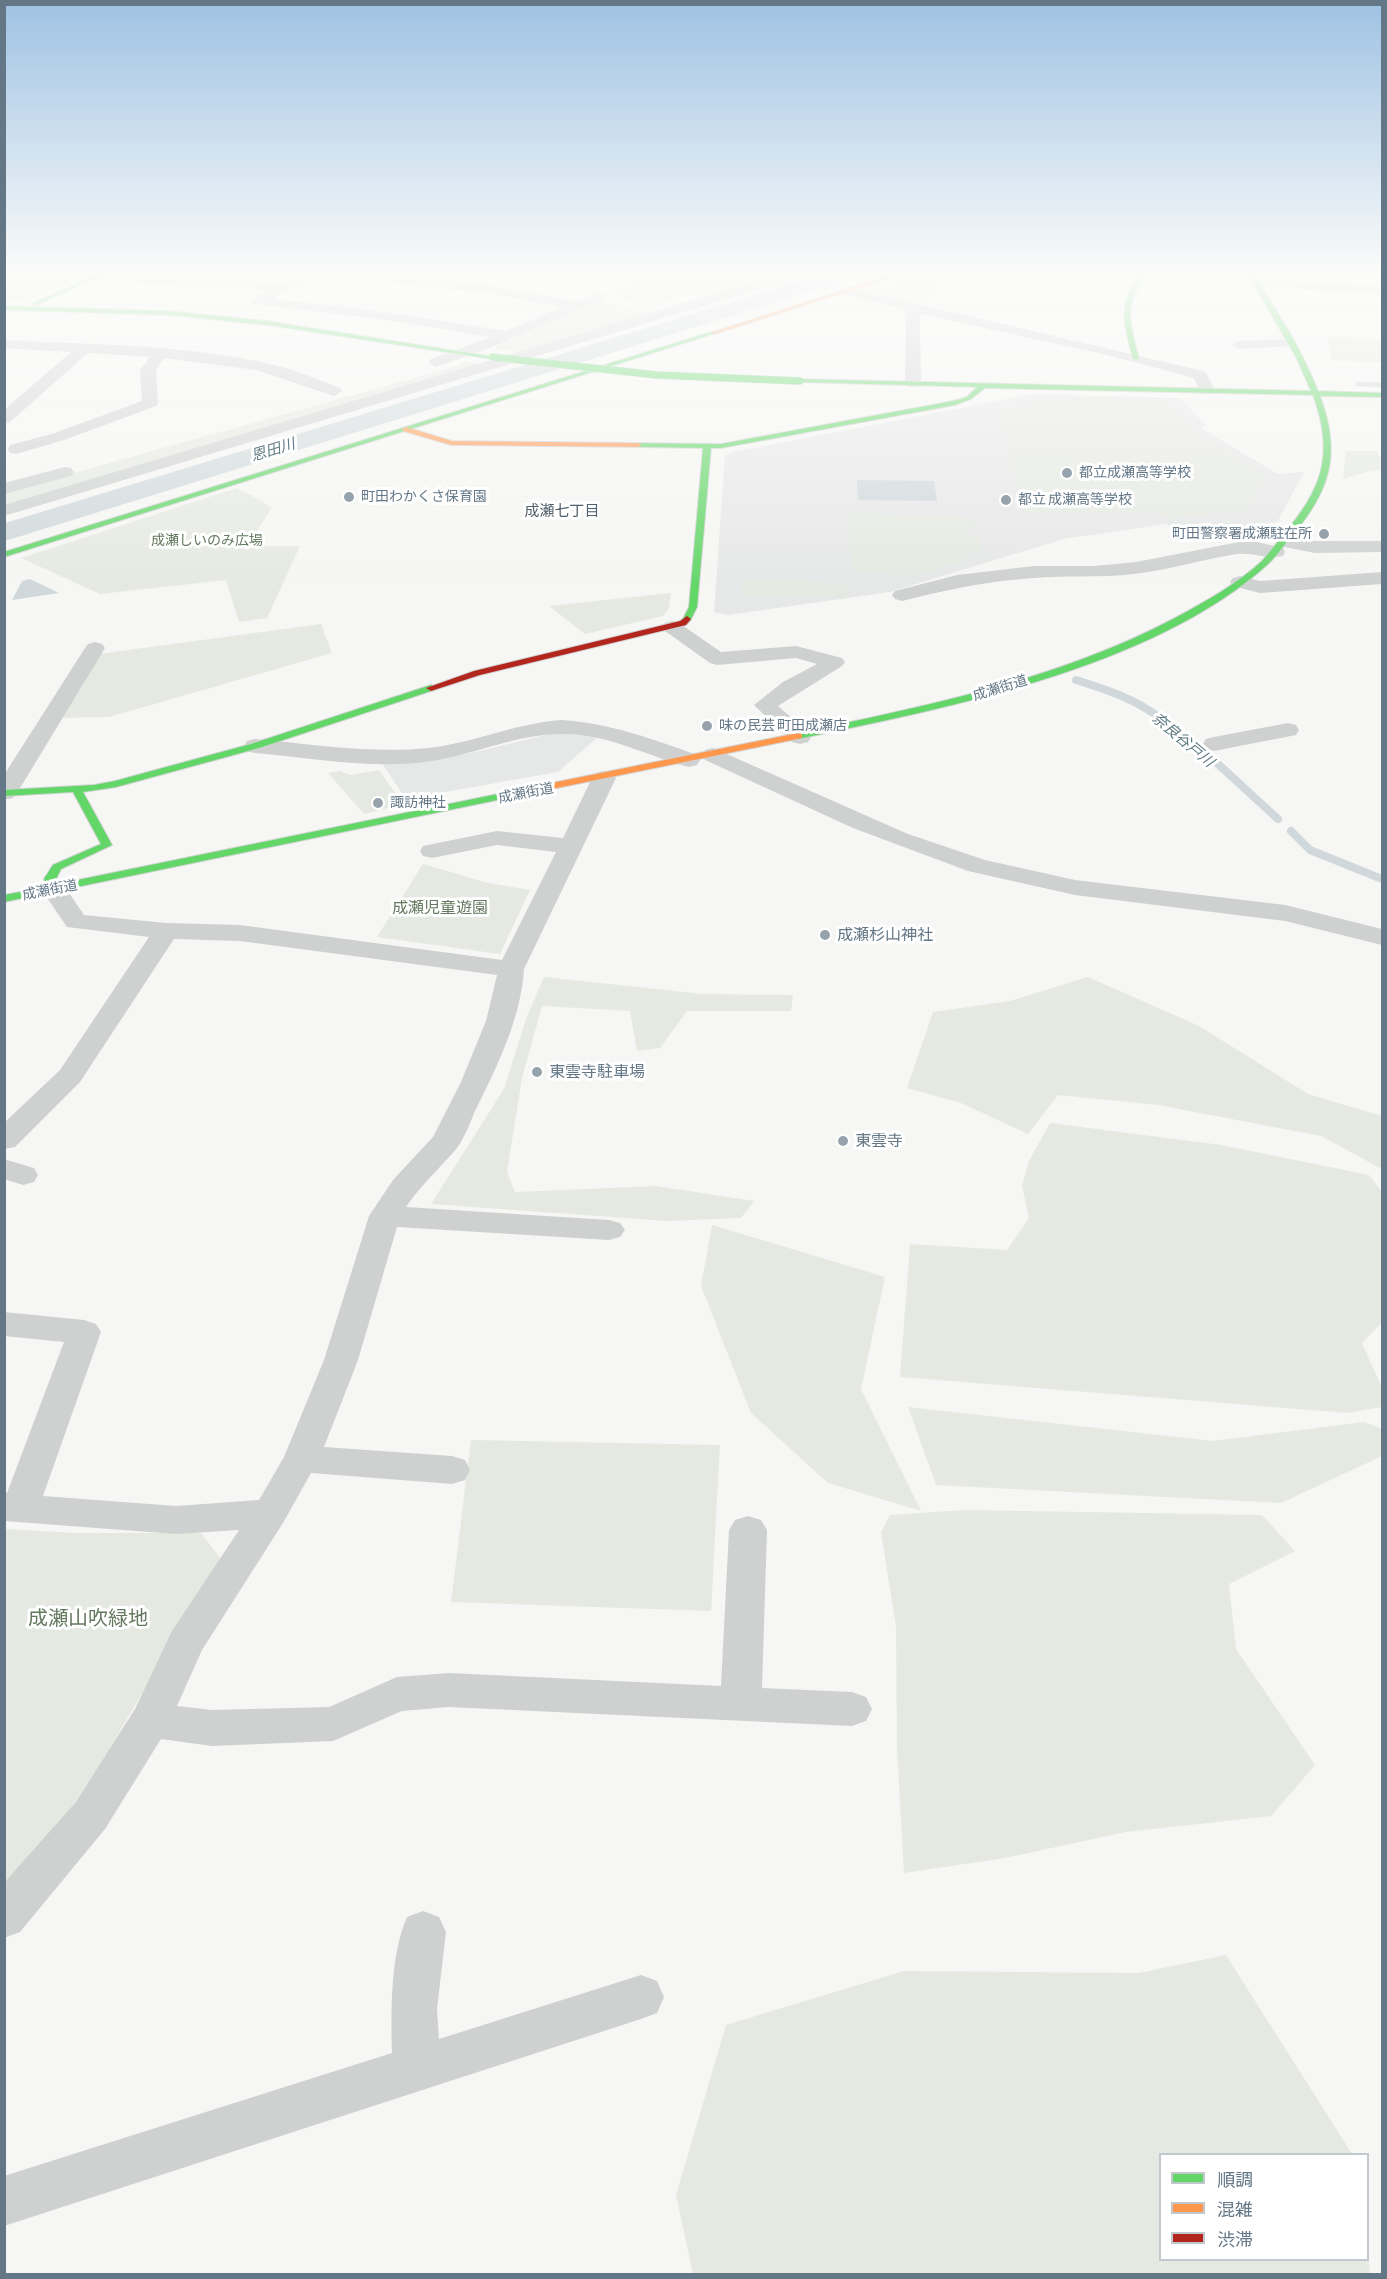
<!DOCTYPE html>
<meta charset="utf-8">
<style>
body{margin:0}
#map{position:relative;width:1387px;height:2279px;overflow:hidden;background:#f6f6f4;font-family:"Asap Condensed","Noto Sans JP",sans-serif}
canvas{display:block}
.frame{position:absolute;inset:0;border:6px solid #637787;pointer-events:none}
.legend{position:absolute;left:1159px;top:2153px;width:210px;height:108px;box-sizing:border-box;background:#fff;border:2px solid #c1c9cf;margin:0;padding:8px 10px;list-style:none;font-size:18px;color:#637787}
.legend li{display:flex;align-items:center;gap:12px;height:30px}
.legend b{width:30px;border:2px solid #c1c9cf}
</style>
<div id="map">
<canvas width="1387" height="2279"></canvas>
<div class="frame"></div>
<ul class="legend">
<li><b style="height:8px;background:#63d668"></b>順調</li>
<li><b style="height:8px;background:#ff974d"></b>混雑</li>
<li><b style="height:8px;background:#b3261e"></b>渋滞</li>
</ul>
</div>
<script>
const g = document.querySelector('canvas').getContext('2d');
g.lineJoin = 'round';
function fillPath(path, color) { g.fillStyle = color; g.fill(path, 'evenodd'); }
function stroke(path, color, width, dash) { g.strokeStyle = color; g.lineWidth = width; g.lineCap = dash ? 'butt' : 'round'; g.setLineDash(dash || []); g.stroke(path); }
function write(font, color, halo, rows, align = 'center') {
  g.font = font + ' "Asap Condensed","Noto Sans JP",sans-serif'; g.lineWidth = 6; g.setLineDash([]); g.textBaseline = 'middle'; g.strokeStyle = halo; g.fillStyle = color; for (const [text, x, y, turn = 0] of rows) {
    g.save(); g.translate(x, y); g.rotate((+turn || 0) * Math.PI / 180); g.textAlign = isNaN(turn) ? turn : align; if (halo) g.strokeText(text, 0, 0); g.fillText(text, 0, 0); g.restore();
  }
}
fillPath(new Path2D(`
 M 4,279 L 71,279 L 73,281 L 35,298 L 5,302 Z
 M 1034,394 L 1180,398 L 1206,425 L 1201,428 L 1278,474 L 1304,472 L 1278,521 L 1230,532 L 1222,528 L 1181,532 L 1166,524 L 1064,539 L 890,592 L 728,615 L 714,612 L 725,456 L 733,452 Z
 M 561,731 L 598,737 L 558,772 L 406,799 L 381,762 L 431,760 L 476,752 Z`), '#e6e8e7');
fillPath(new Path2D(`
 M 612,271 L 794,271 L 701,297 L 689,294 L 650,306 L 611,295 L 633,281 L 611,273 Z
 M 931,271 L 949,271 L 925,305 L 870,291 Z
 M 602,301 L 652,314 L 526,353 L 496,349 L 495,346 Z
 M 1326,337 L 1382,340 L 1382,363 L 1332,360 Z
 M 465,362 L 487,365 L 5,505 L 5,492 L 450,368 Z
 M 1069,398 L 1160,400 L 1188,427 L 1268,476 L 1243,512 L 1167,518 L 1161,514 L 1023,513 L 998,406 L 1048,403 Z
 M 1346,451 L 1376,451 L 1382,460 L 1382,470 L 1371,471 L 1343,479 Z
 M 237,488 L 272,507 L 248,546 L 300,546 L 267,618 L 239,622 L 226,580 L 100,594 L 21,558 Z
 M 845,513 L 977,518 L 977,521 L 965,532 L 979,538 L 981,551 L 959,556 L 963,560 L 919,575 L 854,573 Z
 M 743,580 L 848,583 L 849,598 L 741,596 Z
 M 671,593 L 669,608 L 663,616 L 585,634 L 549,606 Z
 M 321,624 L 332,653 L 109,717 L 57,718 L 99,654 Z
 M 379,770 L 403,804 L 364,814 L 328,773 L 340,771 L 350,775 Z
 M 423,864 L 488,883 L 530,890 L 500,954 L 377,937 Z
 M 544,977 L 703,994 L 793,995 L 791,1011 L 687,1011 L 660,1048 L 637,1051 L 630,1011 L 542,1006 L 522,1078 L 507,1172 L 515,1192 L 656,1186 L 754,1201 L 741,1218 L 667,1221 L 431,1204 L 504,1089 L 526,1019 Z
 M 1088,977 L 1199,1026 L 1308,1094 L 1382,1116 L 1382,1169 L 1321,1136 L 1158,1105 L 1058,1095 L 1028,1134 L 961,1103 L 907,1088 L 933,1012 L 1010,1001 Z
 M 1050,1123 L 1221,1145 L 1369,1175 L 1382,1192 L 1382,1322 L 1362,1343 L 1382,1388 L 1382,1407 L 1348,1413 L 900,1377 L 910,1244 L 1007,1250 L 1029,1218 L 1022,1186 L 1029,1161 Z
 M 712,1225 L 885,1277 L 861,1389 L 921,1511 L 828,1483 L 751,1413 L 701,1286 Z
 M 908,1407 L 1213,1441 L 1364,1422 L 1382,1429 L 1382,1456 L 1281,1503 L 936,1485 Z
 M 471,1440 L 720,1445 L 711,1611 L 451,1602 Z
 M 965,1510 L 1262,1515 L 1295,1551 L 1229,1584 L 1236,1649 L 1315,1765 L 1271,1816 L 1126,1832 L 1005,1858 L 904,1873 L 897,1747 L 896,1627 L 881,1532 L 890,1515 Z
 M 5,1529 L 77,1533 L 201,1533 L 221,1559 L 110,1748 L 59,1827 L 5,1895 Z
 M 1226,1955 L 1352,2154 L 1160,2154 L 1160,2260 L 1368,2260 L 1368,2252 L 1370,2274 L 693,2274 L 676,2195 L 726,2025 L 904,1971 L 1139,1973 Z`), '#e6e9e2');
fillPath(new Path2D(`
 M 834,271 L 876,271 L 5,541 L 5,523 Z
 M 857,480 L 934,481 L 937,501 L 858,500 Z
 M 30,579 L 59,593 L 12,600 L 22,581 Z`), '#d0d8db');
stroke(new Path2D(`
 M 1358,384 L 1382,385`), '#d0d8db', 5);
stroke(new Path2D(`
 M 1076,680 C 1098,687 1120,694 1140,705 C 1191,734 1234,780 1278,819
 M 1291,831 L 1310,850 L 1382,879`), '#d0d8db', 8);
const fast = new Path2D(`
 M 104,271 L 112,271 L 36,305 L 31,304 Z
 M 1143,271 L 1149,271 C 1123,303 1129,321 1139,358 L 1136,360 L 1133,358 C 1123,322 1117,302 1143,271 Z
 M 1246,271 L 1252,271 C 1276,310 1302,349 1318,391 L 1382,393 L 1382,397 L 1320,396 C 1342,455 1330,491 1291,537 C 1283,546 1276,557 1267,565 C 1152,668 946,708 798,739 L 793,736 L 798,733 C 926,706 1058,680 1175,618 C 1205,602 1237,584 1262,561 C 1269,553 1276,544 1282,536 C 1322,490 1335,455 1313,395 L 985,388 L 971,399 L 955,405 L 721,448 L 711,448 L 697,607 L 690,621 L 683,619 L 689,607 L 703,448 L 638,447 L 635,447 L 635,443 L 721,444 L 953,401 L 967,397 L 977,387 L 798,382 L 800,379 L 1311,391 L 1296,357 Z
 M 4,306 L 169,311 L 267,321 L 495,357 L 492,359 L 267,325 L 169,315 L 4,310 Z
 M 711,332 L 716,333 L 4,557 L 4,552 Z
 M 431,685 L 436,688 L 434,690 L 259,748 L 116,787 L 83,792 L 112,845 L 61,869 L 56,879 L 58,884 L 532,787 L 537,790 L 536,792 L 4,902 L 4,895 L 47,887 L 44,879 L 53,865 L 101,844 L 73,792 L 4,796 L 4,790 L 94,785 L 115,781 L 251,744 Z`);
const slow = new Path2D(`
 M 902,271 L 912,271 L 715,334 L 710,333 Z
 M 406,427 L 452,441 L 638,443 L 642,445 L 638,447 L 451,445 L 403,431 L 402,429 Z
 M 798,733 L 802,734 L 802,738 L 532,793 L 527,790 L 532,787 Z`);
const jam = new Path2D(`
 M 687,616 L 691,619 L 686,625 L 480,675 L 431,691 L 426,688 L 474,671 L 680,621 Z`);
stroke(fast, '#d2d4d4', 2);
stroke(slow, '#d2d4d4', 2);
stroke(jam, '#d2d4d4', 2);
fillPath(new Path2D(`
 M 305,271 L 358,271 L 486,285 L 576,301 L 599,292 L 606,296 L 604,299 L 487,349 L 436,367 L 428,362 L 431,359 L 491,337 L 379,319 L 253,304 L 251,301 L 268,290 L 96,281 L 4,280 L 4,272 L 96,273 L 282,283 ZM 318,275 L 486,293 L 562,307 L 506,331 L 379,311 L 273,299 Z
 M 790,271 L 811,271 L 810,274 L 4,516 L 4,505 Z
 M 1256,279 L 1382,287 L 1382,295 L 1251,286 L 1249,283 Z
 M 845,287 L 1199,370 L 1206,372 L 1215,391 L 1213,394 L 1201,394 L 1194,378 L 1107,355 L 920,314 L 921,384 L 918,387 L 908,387 L 905,384 L 906,310 L 840,294 L 838,291 L 840,288 Z
 M 1289,339 L 1296,343 L 1294,346 L 1239,349 L 1232,345 L 1239,341 Z
 M 4,340 C 92,345 188,344 274,365 C 296,370 318,380 340,388 L 342,391 L 334,396 L 256,370 L 164,358 L 156,370 L 158,403 L 156,406 L 64,440 L 16,454 L 10,453 L 8,449 L 10,445 L 52,434 L 142,401 L 140,370 L 150,357 L 88,353 L 10,422 L 4,424 L 4,410 L 71,352 L 4,348 Z
 M 65,467 L 71,468 L 74,472 L 71,476 L 4,494 L 4,483 Z
 M 1286,536 L 1315,541 L 1382,541 L 1382,552 L 1315,553 L 1279,546 L 1277,542 L 1279,538 Z
 M 1239,542 L 1257,542 L 1283,548 L 1285,552 L 1283,556 C 1268,560 1253,552 1237,554 C 1203,559 1169,570 1134,574 C 1100,578 1067,575 1033,578 C 988,581 945,590 902,601 L 895,599 L 892,595 L 895,591 L 957,575 L 1034,566 L 1093,566 L 1136,562 Z
 M 1382,572 L 1382,584 L 1260,593 L 1233,586 L 1230,582 L 1233,578 L 1240,576 L 1260,581 Z
 M 672,621 L 679,623 L 721,652 L 796,646 L 842,658 L 845,662 L 842,666 L 778,706 L 808,732 L 811,737 L 808,742 L 800,744 L 792,742 L 754,705 L 783,682 L 817,664 L 796,658 L 717,665 L 710,663 L 665,631 L 662,627 L 665,623 Z
 M 95,642 L 102,644 L 105,648 L 17,793 L 13,798 L 4,800 L 4,775 L 85,648 L 88,644 Z
 M 562,720 C 609,723 653,739 697,755 L 700,760 L 697,765 L 689,767 C 646,756 607,733 562,734 C 517,734 476,754 432,761 C 375,770 313,758 255,753 L 247,751 L 244,746 L 247,741 L 255,739 C 312,744 371,754 428,748 C 474,743 516,723 562,720 Z
 M 1288,723 L 1296,725 L 1299,730 L 1296,735 L 1214,751 L 1206,749 L 1203,744 L 1206,739 L 1214,737 Z
 M 713,748 L 908,834 L 985,860 L 1075,880 L 1285,905 L 1382,929 L 1382,945 L 1285,921 L 1075,895 L 968,871 L 853,828 L 705,760 L 702,755 L 705,750 Z
 M 604,771 L 612,773 L 616,778 L 524,969 C 521,1018 497,1067 475,1111 C 470,1123 465,1137 457,1148 C 440,1168 421,1185 406,1207 L 609,1220 L 620,1223 L 625,1230 L 620,1237 L 609,1240 L 397,1227 L 358,1360 L 324,1447 L 452,1456 L 465,1460 L 470,1470 L 465,1480 L 452,1484 L 311,1473 L 283,1523 L 202,1650 L 177,1706 L 212,1710 L 329,1707 L 397,1677 L 449,1673 L 721,1686 L 729,1530 L 735,1520 L 748,1516 L 761,1520 L 767,1530 L 762,1688 L 852,1692 L 866,1697 L 872,1709 L 866,1721 L 852,1726 L 449,1707 L 402,1711 L 333,1741 L 212,1746 L 161,1739 L 105,1829 L 20,1932 L 4,1938 L 4,1883 L 75,1803 L 135,1709 L 172,1631 L 239,1530 L 176,1534 L 4,1521 L 4,1493 L 7,1493 L 64,1342 L 4,1336 L 4,1312 L 84,1320 L 96,1324 L 101,1332 L 43,1496 L 176,1506 L 259,1500 L 284,1457 L 324,1360 L 369,1216 L 393,1180 L 433,1137 L 461,1082 L 486,1021 L 497,975 L 240,941 L 174,939 L 80,1082 L 15,1147 L 4,1149 L 4,1123 L 60,1070 L 149,937 L 67,927 L 41,889 L 45,884 L 54,881 L 63,884 L 84,915 L 166,923 L 240,925 L 502,960 L 556,852 L 497,845 L 432,858 L 423,856 L 420,851 L 423,846 L 497,831 L 563,838 L 592,778 L 596,773 Z
 M 4,1159 L 34,1168 L 38,1175 L 34,1182 L 23,1185 L 4,1179 Z
 M 423,1911 L 439,1917 L 446,1932 L 437,2009 L 439,2039 L 641,1975 L 657,1981 L 664,1997 L 657,2013 L 641,2019 L 4,2226 L 4,2176 L 392,2053 C 391,2011 390,1956 407,1917 Z`), '#cfd1d1');
fillPath(fast, '#63d668');
fillPath(slow, '#ff974d');
fillPath(jam, '#b3261e');
const fastBridge = new Path2D(`
 M 492,357 L 657,375 L 800,381`);
stroke(fastBridge, '#d2d4d4', 8, []);
stroke(fastBridge, '#63d668', 7);
const sky = g.createLinearGradient(0, 0, 0, 590);
sky.addColorStop(0, '#9ec2e3');
sky.addColorStop(0.46, '#fbfbfa');
sky.addColorStop(1, '#fbfbfa00');
g.fillStyle = sky;
g.fillRect(0, 0, 1387, 590);
for (const [x, y, r, color] of [
 [1067,473,6,"#96a3ad"],
 [349,497,6,"#96a3ad"],
 [1006,500,6,"#96a3ad"],
 [1324,534,6,"#96a3ad"],
 [707,726,6,"#96a3ad"],
 [378,803,6,"#96a3ad"],
 [825,935,6,"#96a3ad"],
 [537,1072,6,"#96a3ad"],
 [843,1141,6,"#96a3ad"]
]) { const dot = new Path2D(); dot.arc(x, y, r, 0, 2 * Math.PI); g.fillStyle = color; g.fill(dot); stroke(dot, '#fff', 2); }
write('14px', '#637787', '#fff', [
 ["都立成瀬高等学校",1079,473],
 ["町田わかくさ保育園",361,497],
 ["都立 成瀬高等学校",1018,500],
 ["町田警察署成瀬駐在所",1312,534,"right"],
 ["味の民芸 町田成瀬店",719,726],
 ["諏訪神社",390,803]
], 'left');
write('14px', '#64795f', '#fff', [
 ["成瀬しいのみ広場",207,541]
]);
write('14px', '#637787', '#fff', [
 ["成瀬街道",1000,688,-17],
 ["成瀬街道",526,793,-11],
 ["成瀬街道",50,890,-11]
]);
write('italic 15px', '#5f7a83', '#fff', [
 ["恩田川",273,450,-17],
 ["奈良谷戸川",1183,740,40]
]);
write('15px', '#52606b', '#fff', [
 ["成瀬七丁目",562,511]
]);
write('16px', '#64795f', '#fff', [
 ["成瀬児童遊園",440,908]
]);
write('16px', '#637787', '#fff', [
 ["成瀬杉山神社",837,935],
 ["東雲寺駐車場",549,1072],
 ["東雲寺",855,1141]
], 'left');
write('20px', '#64795f', '#fff', [
 ["成瀬山吹緑地",88,1619]
]);
</script>
